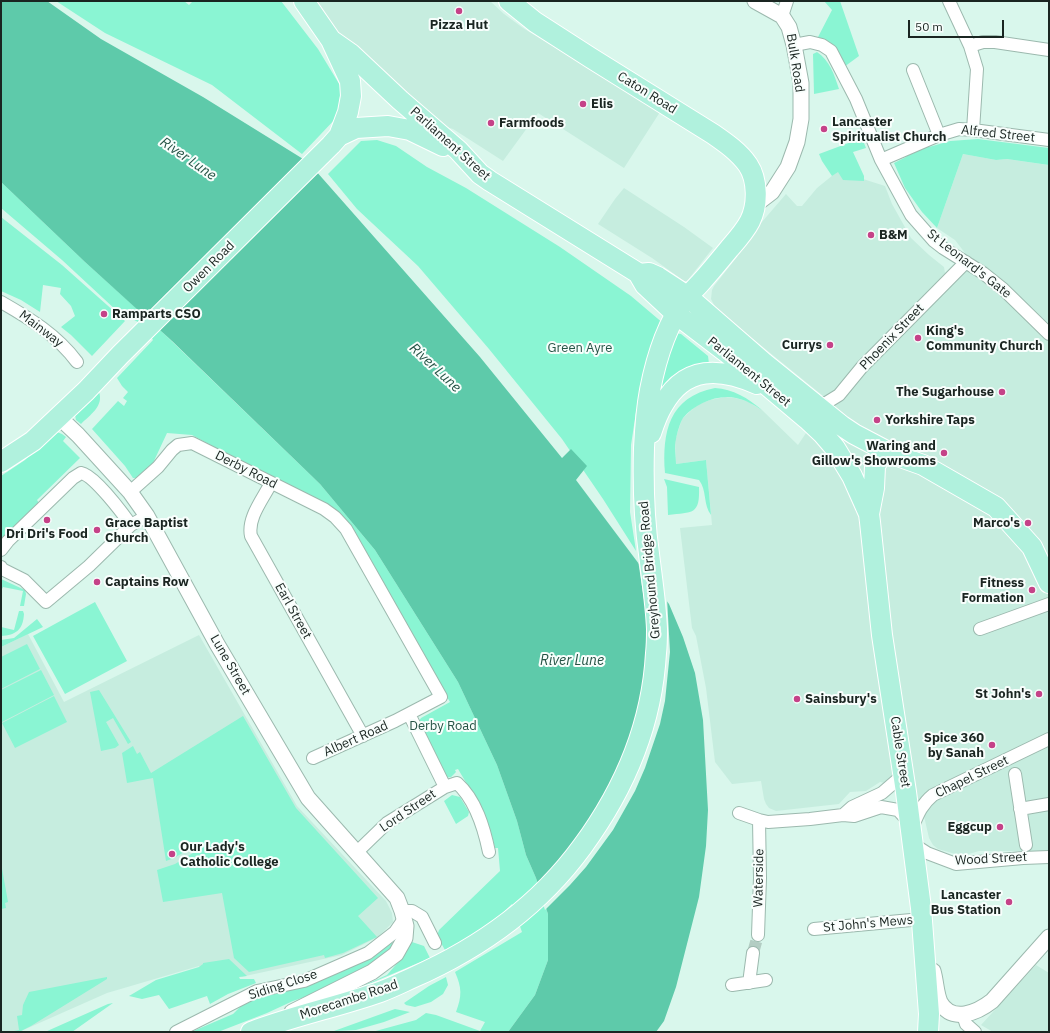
<!DOCTYPE html>
<style>
body{margin:0}
#map{position:relative;width:1050px;height:1033px;overflow:hidden;background:#d9f7ec;font-family:"IBM Plex Sans",sans-serif}
canvas{display:block}
.frame{position:absolute;inset:0;border:2px solid #1a2521;pointer-events:none}
.scale{position:absolute;left:908px;top:20px;width:96px;height:18px;box-sizing:border-box;border:2px solid #1a2521;border-top:0;padding-left:5px;font-size:12px;line-height:14px;white-space:nowrap;color:#1a2521;-webkit-text-stroke:3px #f8fefc;paint-order:stroke}
</style>
<div id="map">
<canvas width="1050" height="1033"></canvas>
<div class="frame"></div>
<div class="scale">50 m</div>
</div>
<script>
const g = document.querySelector('canvas').getContext('2d');
g.lineJoin = 'round';
function fillPath(path, color) { g.fillStyle = color; g.fill(path, 'evenodd'); }
function stroke(path, color, width, dash) { g.strokeStyle = color; g.lineWidth = width; g.lineCap = dash ? 'butt' : 'round'; g.setLineDash(dash || []); g.stroke(path); }
function write(font, color, halo, rows, align = 'center') {
  g.font = font + ' "IBM Plex Sans",sans-serif'; g.lineWidth = 4; g.setLineDash([]); g.textBaseline = 'middle'; g.strokeStyle = halo; g.fillStyle = color; for (const [text, x, y, turn = 0] of rows) {
    g.save(); g.translate(x, y); g.rotate((+turn || 0) * Math.PI / 180); g.textAlign = isNaN(turn) ? turn : align; if (halo) g.strokeText(text, 0, 0); g.fillText(text, 0, 0); g.restore();
  }
}
fillPath(new Path2D(`
 M 315,1 L 490,1 L 504,14 L 523,28 L 660,112 L 624,168 L 538,113 L 503,161 L 453,129 L 446,127 L 339,35 Z
 M 963,154 L 996,160 L 1007,159 L 1049,165 L 1049,851 L 979,851 L 962,856 L 938,849 L 933,845 L 929,838 L 924,816 L 913,803 L 912,789 L 880,782 L 866,791 L 850,792 L 839,804 L 776,811 L 769,808 L 766,804 L 764,799 L 761,781 L 732,784 L 715,762 L 706,688 L 696,636 L 692,628 L 680,528 L 712,525 L 706,460 L 676,464 L 675,440 L 682,419 L 697,405 L 710,400 L 725,397 L 735,398 L 747,401 L 762,410 L 798,445 L 828,400 L 716,309 L 711,299 L 712,290 L 714,286 L 744,248 L 755,230 L 786,194 L 797,206 L 802,206 L 817,188 L 838,171 L 885,186 L 892,204 L 911,238 L 929,255 L 944,267 L 945,273 L 965,253 L 955,240 L 937,228 Z
 M 624,188 L 684,227 L 713,248 L 687,281 L 684,281 L 652,258 L 598,224 L 615,199 Z
 M 28,634 L 64,702 L 199,635 L 297,806 L 386,901 L 392,913 L 393,922 L 378,937 L 342,955 L 204,985 L 199,966 L 107,993 L 19,1032 L 1,1032 L 1,647 Z
 M 1036,965 L 1049,973 L 1049,1032 L 993,1032 L 981,1025 Z`), '#c6eddf');
fillPath(new Path2D(`
 M 56,1 L 184,1 L 189,5 L 193,1 L 281,1 L 318,49 L 341,87 L 338,116 L 302,154 L 212,85 L 105,33 Z
 M 824,1 L 840,1 L 859,56 L 844,67 L 817,39 L 832,10 Z
 M 817,52 C 830,61 834,74 839,89 L 814,94 L 813,54 Z
 M 862,138 L 866,148 L 853,152 L 864,176 L 864,181 L 843,180 L 838,172 L 832,176 L 822,161 L 819,154 Z
 M 978,139 L 1049,148 L 1049,165 L 1007,159 L 996,160 L 963,154 L 937,228 L 922,212 L 905,188 L 894,163 L 906,157 L 907,155 L 920,148 L 928,146 L 929,147 L 950,141 Z
 M 377,140 L 396,146 L 427,167 L 466,188 L 560,247 L 631,296 L 664,324 L 645,382 L 636,412 L 631,445 L 630,512 L 636,551 L 603,499 L 562,439 L 489,349 L 418,266 L 357,209 L 328,174 L 361,141 Z
 M 1,182 L 85,262 L 145,316 L 138,322 L 117,311 L 62,260 L 1,208 Z
 M 1,217 L 62,265 L 125,321 L 92,356 L 71,335 L 61,327 L 75,316 L 71,306 L 60,294 L 61,288 L 43,285 L 40,312 L 21,300 L 1,291 Z
 M 159,329 L 320,484 L 375,550 L 458,682 L 497,765 L 517,821 L 526,855 L 536,878 L 548,914 L 548,960 L 535,995 L 508,1032 L 372,1032 L 416,1020 L 426,1013 L 436,1015 L 480,1031 L 485,1022 L 456,1012 C 462,996 462,988 455,972 L 522,932 L 512,904 C 494,923 469,939 445,950 L 437,936 L 439,930 L 500,871 L 498,848 L 495,848 C 489,819 473,794 458,769 L 455,770 L 456,772 L 451,777 L 445,778 L 420,725 L 419,721 L 421,718 L 450,702 L 345,523 L 327,503 L 316,502 L 192,435 L 167,433 L 153,463 L 136,478 L 133,478 L 125,466 L 92,429 L 118,401 L 124,406 L 127,401 L 123,398 L 128,392 L 122,386 L 117,378 L 153,340 L 150,335 Z
 M 674,333 L 681,334 L 708,356 L 709,364 L 664,388 L 659,389 Z
 M 715,388 C 733,389 748,398 762,410 C 754,405 746,400 736,398 C 717,394 695,404 683,418 C 680,423 677,433 676,439 C 674,446 676,456 676,464 L 706,460 L 711,515 C 703,505 707,490 699,480 L 665,473 C 662,432 669,397 715,388 Z
 M 97,392 L 99,392 C 104,406 90,415 81,424 L 76,420 L 75,415 Z
 M 57,432 L 62,434 L 66,437 L 63,441 L 80,458 L 37,500 L 39,503 L 4,538 L 1,537 L 1,476 L 25,460 L 33,451 Z
 M 664,479 L 699,487 C 700,515 693,512 668,515 L 667,487 Z
 M 1,579 L 25,590 L 26,594 L 24,606 L 20,606 L 23,591 L 3,587 L 1,591 Z
 M 95,602 L 127,661 L 65,694 L 33,636 Z
 M 19,611 L 23,611 L 24,614 C 23,630 16,635 1,636 L 1,627 L 14,630 Z
 M 37,619 L 43,627 L 1,647 L 1,640 L 14,638 Z
 M 27,644 L 40,669 L 1,689 L 1,657 Z
 M 41,670 L 54,695 L 2,722 L 1,690 Z
 M 99,690 L 131,742 L 128,744 L 113,718 L 106,722 L 119,745 L 115,748 L 101,751 L 90,692 Z
 M 54,696 L 67,722 L 15,748 L 2,723 Z
 M 243,716 L 296,808 L 378,898 L 358,916 L 377,937 L 343,953 L 325,958 L 324,955 L 249,972 L 234,958 L 222,893 L 163,902 L 157,870 L 175,864 L 193,853 L 191,848 L 174,858 L 166,861 L 153,778 L 127,783 L 122,753 L 133,746 L 137,754 L 140,752 L 151,773 Z
 M 452,795 L 460,797 L 469,812 L 468,816 L 456,824 L 444,801 Z
 M 1,863 L 8,902 L 5,903 L 6,908 L 1,909 Z
 M 391,941 L 393,945 L 386,956 L 328,989 L 293,1001 L 267,1013 L 218,1032 L 191,1032 L 233,1014 L 243,1004 L 257,997 L 278,991 Z
 M 409,941 L 424,946 L 430,958 L 345,994 L 387,975 L 400,960 Z
 M 229,959 L 247,976 L 239,977 L 240,979 L 254,979 L 256,983 L 228,994 L 210,1004 L 207,996 L 169,1009 L 159,995 L 142,999 L 129,996 L 156,980 L 199,967 L 203,964 L 203,963 Z
 M 107,977 L 107,979 L 31,1026 L 19,1032 L 9,1032 L 19,1030 L 17,1016 L 22,1015 L 23,1005 L 29,992 Z
 M 446,977 L 448,985 L 443,994 L 431,1002 L 415,1007 L 406,1005 L 404,1003 L 429,986 Z
 M 113,1003 L 72,1032 L 45,1032 L 108,1004 Z
 M 395,1009 L 410,1012 L 384,1022 L 356,1030 L 334,1031 Z`), '#8af5d3');
fillPath(new Path2D(`
 M 1,1 L 47,1 L 101,39 L 203,97 L 308,162 L 480,357 L 562,458 L 571,449 L 587,466 L 576,480 L 669,604 L 683,637 L 695,673 L 703,720 L 708,810 L 706,846 L 699,897 L 676,987 L 664,1021 L 656,1032 L 508,1032 L 535,995 L 548,960 L 548,914 L 536,878 L 526,855 L 517,821 L 497,765 L 458,682 L 375,550 L 320,484 L 172,341 L 85,262 L 1,182 Z`), '#5ecaaa');
fillPath(new Path2D(`
 M 638,560 L 667,598 L 670,652 L 665,701 L 660,724 L 645,768 L 635,791 L 613,830 L 586,867 L 570,885 L 545,910 L 537,886 L 568,851 L 592,818 L 624,756 L 643,692 L 647,653 L 647,630 L 646,613 Z`), '#d9f7ec');
stroke(new Path2D(`
 M 753,953 L 758,935`), '#b3cdc3', 12, [12, 6]);
const minor = new Path2D(`
 M 949,1 L 970,46 L 977,69 L 973,130
 M 782,16 L 787,1
 M 794,45 L 810,42 L 822,45 L 831,51 L 856,99 L 881,160 L 911,215 L 934,241 L 943,248 L 983,273 L 1003,289 L 1049,334
 M 970,46 L 983,42 L 995,42 L 1049,50
 M 913,70 L 939,135
 M 881,160 L 939,135 L 959,129 L 973,130 L 1049,140
 M 1,302 C 29,318 57,335 77,362
 M 815,405 L 826,403 L 839,395 L 862,367 L 966,262
 M 271,483 C 263,499 247,518 251,536 L 363,736
 M 130,492 L 158,467 L 172,450 L 178,445 L 192,443 L 324,509 L 335,517 L 346,529 L 441,697 L 395,721 L 313,758
 M 1,550 L 8,541 L 73,478 L 81,473 C 94,475 123,514 131,525
 M 1,567 L 2,569 L 24,580 L 46,602 L 89,566 L 131,525 L 147,516
 M 980,629 L 1049,604
 M 409,714 L 445,787
 M 1015,774 L 1026,845
 M 1020,809 L 1049,804
 M 739,813 L 759,820 L 768,822 L 810,819 L 843,815 L 854,816 L 881,807 L 898,810 L 909,822
 M 843,815 L 852,807 L 882,793 L 904,774
 M 913,826 C 918,814 922,804 933,795 L 1049,739
 M 913,844 L 927,853 L 956,864 L 1023,858 L 1049,857
 M 356,853 L 387,823 L 445,787 L 457,783 C 476,800 484,828 489,852
 M 402,911 L 412,911 L 422,917 L 435,943
 M 814,929 L 922,919
 M 758,935 L 760,878 L 759,820
 M 749,983 L 753,953
 M 732,985 L 766,980
 M 963,1015 L 966,1024 L 975,1032
 M 176,1032 L 257,991 L 304,981 L 368,953 L 395,932 L 404,919`);
const tertiary = new Path2D(`
 M 755,205 L 772,192 L 788,167 L 797,142 L 801,119 L 801,83 L 794,45 L 789,27 L 782,16 L 755,1
 M 59,417 L 78,435 L 130,492 L 147,516 L 217,644 L 308,798 L 397,898 L 402,911 L 406,926 L 405,938 L 396,954 L 372,972 L 292,1012
 M 933,971 C 936,981 936,993 940,1002 C 952,1024 978,1012 992,1001 L 1049,937`);
const primary = new Path2D(`
 M 331,40 L 351,54 L 400,100 L 458,150 L 480,174 L 490,181 L 638,273 L 645,285 L 676,314 L 743,365 L 807,419 L 823,434 L 835,448 L 852,476 L 869,514 L 870,522 L 882,635 L 906,792 L 921,908 L 929,1014 L 928,1032
 M 339,136 L 356,128 L 388,126 L 410,130 L 443,146
 M 639,274 L 649,273 L 658,277 L 687,296 L 764,363 L 842,426 L 854,434 L 892,454 L 923,465 L 996,507 L 1032,547 L 1049,583
 M 651,433 C 654,424 658,413 663,405 C 685,365 721,368 757,384
 M 1,462 L 33,441 L 86,391 L 120,355 L 331,145 L 339,136 L 348,112 L 351,96 L 350,81 L 331,40 L 304,1
 M 869,514 L 874,488 L 875,466 L 880,457 L 892,454
 M 251,1032 C 293,1016 337,1007 380,992 C 391,988 401,983 412,978 C 478,949 539,906 582,847 C 624,790 652,724 656,653 C 657,645 657,637 657,629 C 656,604 652,579 649,554 C 644,519 643,483 644,448 C 645,428 646,411 650,390 C 656,359 667,324 686,298 C 691,292 697,287 702,281 C 711,271 720,260 729,249 C 736,241 745,231 750,221 C 758,205 758,180 748,165 C 739,152 726,143 713,134 L 591,58 L 535,22 L 509,1`);
stroke(minor, '#9cb9ae', 14);
stroke(tertiary, '#9cb9ae', 17);
stroke(primary, '#fff', 22);
stroke(minor, '#fff', 12);
stroke(tertiary, '#fff', 15);
stroke(primary, '#b0f1dd', 20);
for (const [x, y, r, color] of [
 [459,11,4,"#c54288"],
 [583,104,4,"#c54288"],
 [491,123,4,"#c54288"],
 [824,129,4,"#c54288"],
 [871,235,4,"#c54288"],
 [104,314,4,"#c54288"],
 [918,338,4,"#c54288"],
 [830,345,4,"#c54288"],
 [1002,392,4,"#c54288"],
 [877,420,4,"#c54288"],
 [944,453,4,"#c54288"],
 [47,520,4,"#c54288"],
 [1028,523,4,"#c54288"],
 [97,530,4,"#c54288"],
 [97,582,4,"#c54288"],
 [1032,590,4,"#c54288"],
 [1039,694,4,"#c54288"],
 [797,699,4,"#c54288"],
 [992,745,4,"#c54288"],
 [1000,827,4,"#c54288"],
 [172,854,4,"#c54288"],
 [1009,902,4,"#c54288"]
]) { const dot = new Path2D(); dot.arc(x, y, r, 0, 2 * Math.PI); g.fillStyle = color; g.fill(dot); stroke(dot, '#f8fefc', 1.5); }
write('bold 13px', '#1a2521', '#f8fefc', [
 ["Pizza Hut",459,25,"center"],
 ["Elis",591,104],
 ["Lancaster",832,122],
 ["Spiritualist Church",832,137],
 ["Farmfoods",499,123],
 ["B&M",879,235],
 ["Ramparts CSO",112,314],
 ["King's",926,331],
 ["Community Church",926,346],
 ["Currys",822,345,"right"],
 ["The Sugarhouse",994,392,"right"],
 ["Yorkshire Taps",885,420],
 ["Waring and",936,446,"right"],
 ["Gillow's Showrooms",936,461,"right"],
 ["Grace Baptist",105,523],
 ["Church",105,538],
 ["Marco's",1020,523,"right"],
 ["Dri Dri's Food",47,534,"center"],
 ["Captains Row",105,582],
 ["Fitness",1024,583,"right"],
 ["Formation",1024,598,"right"],
 ["St John's",1031,694,"right"],
 ["Sainsbury's",805,699],
 ["Spice 360",984,738,"right"],
 ["by Sanah",984,753,"right"],
 ["Eggcup",992,827,"right"],
 ["Our Lady's",180,847],
 ["Catholic College",180,862],
 ["Lancaster",1001,895,"right"],
 ["Bus Station",1001,910,"right"]
], 'left');
write('13px', '#1a2521', '#f8fefc', [
 ["Bulk Road",795,63,81],
 ["Caton Road",647,93,32],
 ["Alfred Street",998,134,6],
 ["Parliament Street",450,144,42],
 ["St Leonard's Gate",969,264,38],
 ["Owen Road",209,267,-45],
 ["Mainway",41,329,37],
 ["Phoenix Street",892,337,-46],
 ["Parliament Street",749,372,39],
 ["Derby Road",246,470,27],
 ["Greyhound Bridge Road",650,570,-95],
 ["Earl Street",293,611,61],
 ["Lune Street",230,665,60],
 ["Albert Road",356,739,-24],
 ["Cable Street",900,752,81],
 ["Chapel Street",972,777,-26],
 ["Lord Street",408,811,-34],
 ["Wood Street",991,859,-3],
 ["Waterside",759,878,-89],
 ["St John's Mews",868,924,-5],
 ["Siding Close",283,985,-18],
 ["Morecambe Road",349,1000,-18]
]);
write('13px', '#265446', '#f8fefc', [
 ["Green Ayre",580,348],
 ["Derby Road",443,726]
]);
write('italic 14px', '#255345', '#f8fefc', [
 ["River Lune",188,159,35],
 ["River Lune",435,368,43],
 ["River Lune",572,661]
]);
</script>
